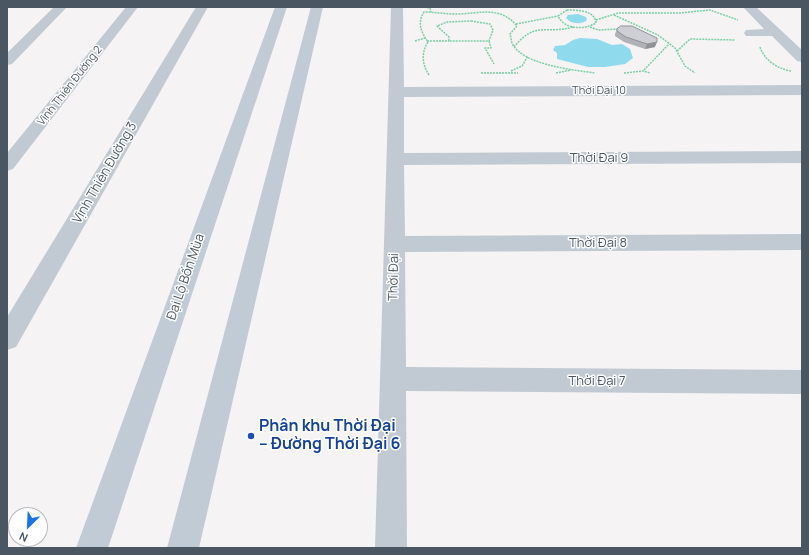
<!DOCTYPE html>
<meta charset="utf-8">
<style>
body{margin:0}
#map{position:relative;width:809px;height:555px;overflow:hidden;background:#f5f3f3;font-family:Manrope,sans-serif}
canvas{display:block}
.frame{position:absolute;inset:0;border:8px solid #4a5661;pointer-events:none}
.north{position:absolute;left:8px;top:507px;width:40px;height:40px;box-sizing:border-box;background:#fff;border:1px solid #b7bbc0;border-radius:50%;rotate:204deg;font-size:11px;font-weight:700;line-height:16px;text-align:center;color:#4a5661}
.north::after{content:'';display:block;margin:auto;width:14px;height:18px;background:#1a73e8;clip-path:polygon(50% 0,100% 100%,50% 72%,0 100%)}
</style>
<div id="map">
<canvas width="809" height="555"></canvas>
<div class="frame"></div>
<div class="north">N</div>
</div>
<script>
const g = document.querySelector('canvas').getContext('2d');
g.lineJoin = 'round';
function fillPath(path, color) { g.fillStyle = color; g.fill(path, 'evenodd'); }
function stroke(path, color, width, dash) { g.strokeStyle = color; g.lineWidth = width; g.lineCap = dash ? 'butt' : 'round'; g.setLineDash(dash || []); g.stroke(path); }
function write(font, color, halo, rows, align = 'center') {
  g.font = font + ' Manrope,sans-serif'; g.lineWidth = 3; g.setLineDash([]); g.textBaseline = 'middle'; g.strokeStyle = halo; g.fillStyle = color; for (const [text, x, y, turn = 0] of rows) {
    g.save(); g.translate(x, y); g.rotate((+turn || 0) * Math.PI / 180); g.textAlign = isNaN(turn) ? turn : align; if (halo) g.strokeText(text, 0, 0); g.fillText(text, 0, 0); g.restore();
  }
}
fillPath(new Path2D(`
 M 578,14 L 586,17 L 587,20 C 581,25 571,24 566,18 L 568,15 Z
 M 580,38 L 597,39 L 612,45 L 622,44 L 630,49 L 633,58 L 625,64 L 605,67 L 588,67 L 557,59 L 557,53 L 553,50 L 555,46 L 565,45 L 573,40 Z`), '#90daee');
stroke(new Path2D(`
 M 424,7 L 430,8 L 431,12
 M 567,10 C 577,10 595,10 596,23 C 584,30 565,30 558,16 Z
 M 614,15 L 658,35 L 675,48 L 685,66 L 695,73
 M 596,20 L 618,13 L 679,13 L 710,10 L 738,20
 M 471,21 L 490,24 L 493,30 L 489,41 L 449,41 L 449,37 L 437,26 L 447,22 Z
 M 516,24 L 558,16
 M 590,27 L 598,30 L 620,29
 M 415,41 L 425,38
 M 427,41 L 449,41
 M 489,41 L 491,48 L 485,48 L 494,64
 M 514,47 C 536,20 545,35 573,27
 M 760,47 C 764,60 778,69 791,71
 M 677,51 L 690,39 L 735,40
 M 644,70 L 669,44
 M 511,71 L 522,66 L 528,56
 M 481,73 L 518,73
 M 556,73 L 571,70
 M 624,73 L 643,71 L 650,73
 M 429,75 C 422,64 421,53 428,42 C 421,32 417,23 424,12 C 435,12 445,14 456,14 C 479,14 500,5 517,26 L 510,34 C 511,37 511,40 512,43 C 522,65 574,70 595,73`), '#7ad0a6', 1.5, [2, 1]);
fillPath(new Path2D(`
 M 54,7 L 67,7 L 12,64 L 7,65 L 7,53 Z
 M 126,7 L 138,7 L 13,169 L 7,171 L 7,153 Z
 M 196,7 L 208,7 L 16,347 L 7,350 L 7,317 Z
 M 391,7 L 403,7 L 404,87 L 802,85 L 802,95 L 404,97 L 404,153 L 802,151 L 802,163 L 404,165 L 405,236 L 802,234 L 802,250 L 405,252 L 406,367 L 802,370 L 802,394 L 406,391 L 407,548 L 375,548 Z
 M 743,7 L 756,7 L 802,50 L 802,62 L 797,61 L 772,36 L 746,36 L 744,33 L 746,30 L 764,29 Z`), '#c1cad2');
fillPath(new Path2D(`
 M 275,7 L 287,7 L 108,548 L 76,548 Z
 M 311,7 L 323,7 L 199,548 L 167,548 Z`), '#c1cbd6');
fillPath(new Path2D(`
 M 617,29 L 655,47 L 645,49 L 624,42 L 615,36 L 615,34 Z`), '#b0b2b7');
fillPath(new Path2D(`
 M 657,42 L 655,47 L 645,49 L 647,44 Z`), '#909195');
const building = new Path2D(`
 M 621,26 L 632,26 L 657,38 L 657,42 L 647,44 L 626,37 L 617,31 L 617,29 Z`);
fillPath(building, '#cdcfd5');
stroke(building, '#909195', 1);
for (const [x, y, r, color] of [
 [251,436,4,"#1a4fb4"]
]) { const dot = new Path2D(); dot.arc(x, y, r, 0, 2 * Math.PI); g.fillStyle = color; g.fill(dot); stroke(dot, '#fff', 1.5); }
write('11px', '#4a5661', '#fff', [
 ["Vịnh Thiên Đường 2",70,86,-52],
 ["Thời Đại 10",599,91]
]);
write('13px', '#4a5661', '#fff', [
 ["Thời Đại 9",599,158],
 ["Vịnh Thiên Đường 3",105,173,-60],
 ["Thời Đại 8",598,243],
 ["Đại Lộ Bốn Mùa",186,277,-71],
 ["Thời Đại",394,277,-89],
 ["Thời Đại 7",597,381]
]);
write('bold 16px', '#164399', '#fff', [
 ["Phân khu Thời Đại",259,427],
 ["– Đường Thời Đại 6",259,445]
], 'left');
</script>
